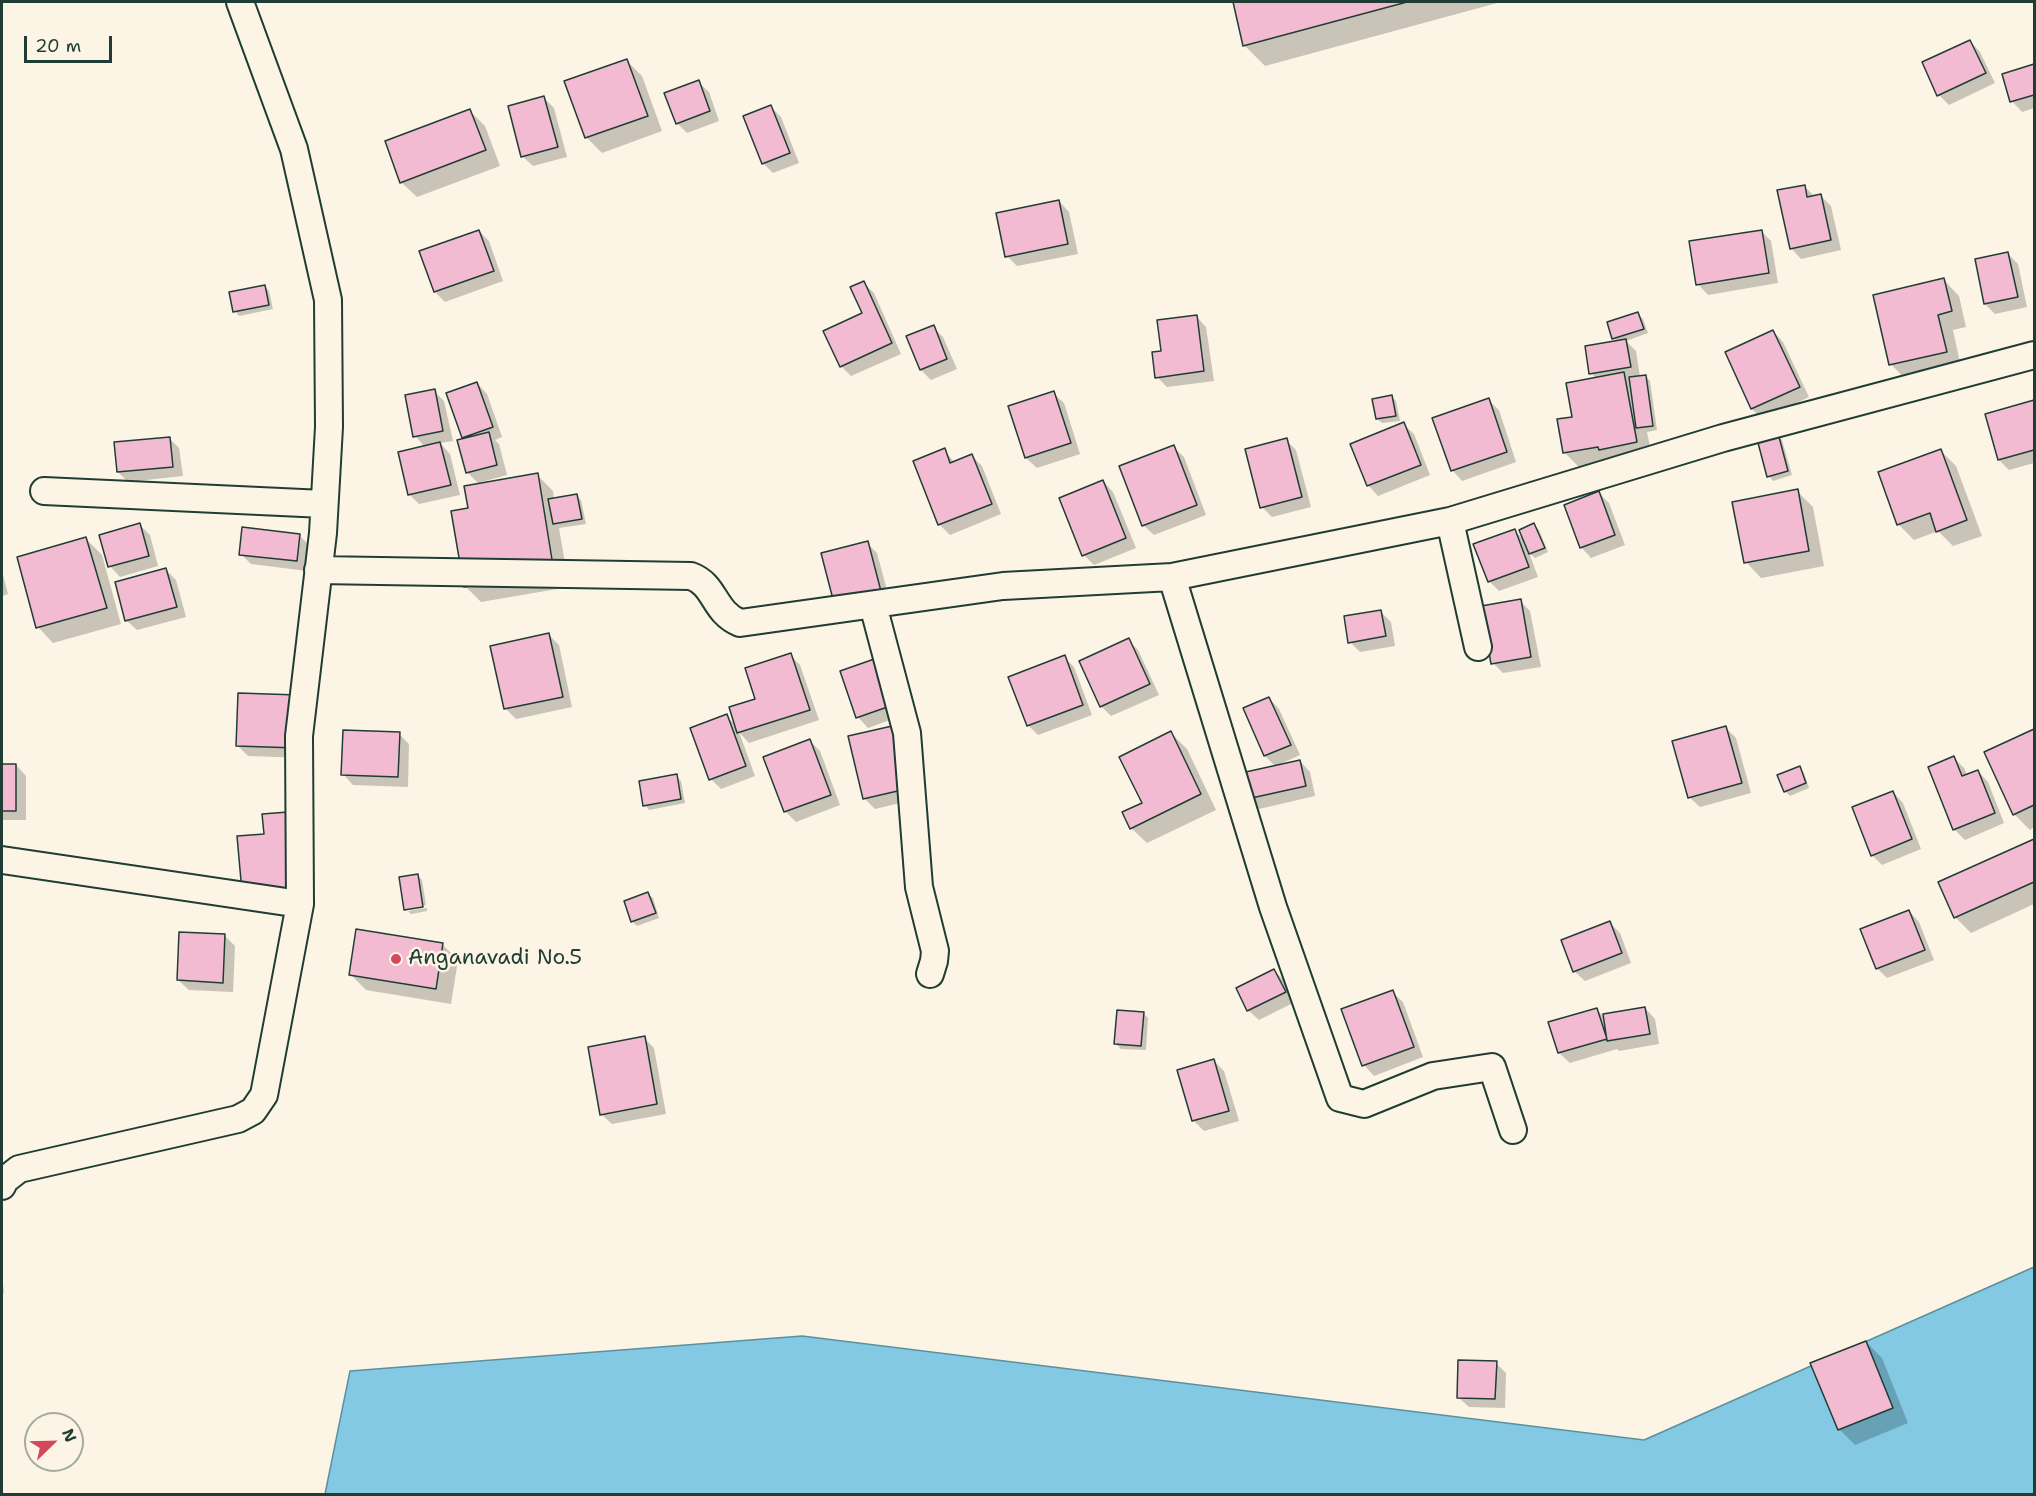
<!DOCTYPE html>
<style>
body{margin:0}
#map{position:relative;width:2036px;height:1496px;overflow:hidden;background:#fcf5e5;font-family:"Shantell Sans",sans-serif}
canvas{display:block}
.frame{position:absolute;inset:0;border:3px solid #1f3d34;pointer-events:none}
.north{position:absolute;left:24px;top:1412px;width:60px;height:60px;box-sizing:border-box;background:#fcf5e5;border:2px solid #a4ab9e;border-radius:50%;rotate:67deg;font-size:16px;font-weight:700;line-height:24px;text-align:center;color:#1f3d34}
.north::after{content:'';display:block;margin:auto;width:21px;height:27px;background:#d1495b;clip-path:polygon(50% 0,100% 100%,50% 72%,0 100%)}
.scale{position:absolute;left:24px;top:36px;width:88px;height:27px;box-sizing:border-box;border:3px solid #1f3d34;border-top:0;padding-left:8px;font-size:18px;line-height:21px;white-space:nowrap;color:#1f3d34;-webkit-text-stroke:4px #fcf5e5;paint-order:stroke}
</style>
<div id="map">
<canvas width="2036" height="1496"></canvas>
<div class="frame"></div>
<div class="north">N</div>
<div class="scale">20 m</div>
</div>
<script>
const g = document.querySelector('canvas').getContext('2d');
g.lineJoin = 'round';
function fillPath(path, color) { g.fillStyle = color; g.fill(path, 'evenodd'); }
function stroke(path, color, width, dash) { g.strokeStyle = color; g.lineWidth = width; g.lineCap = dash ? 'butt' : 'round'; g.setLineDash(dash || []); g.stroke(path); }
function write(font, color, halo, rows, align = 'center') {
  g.font = font + ' "Shantell Sans",sans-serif'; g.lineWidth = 5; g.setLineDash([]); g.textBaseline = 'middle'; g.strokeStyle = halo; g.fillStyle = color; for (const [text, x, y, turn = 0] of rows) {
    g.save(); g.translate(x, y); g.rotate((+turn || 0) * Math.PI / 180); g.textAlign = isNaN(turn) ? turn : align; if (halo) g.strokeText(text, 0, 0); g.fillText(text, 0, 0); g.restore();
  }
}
const water = new Path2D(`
 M 2034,1267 L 2034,1494 L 325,1494 L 350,1371 L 802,1336 L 1644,1440 Z`);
fillPath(water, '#83c9e4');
stroke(water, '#5b919e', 1.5);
fillPath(new Path2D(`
 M 1235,2 L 1501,2 L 1265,66 L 1244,45 Z
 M 1970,41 L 1980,52 L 1995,83 L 1949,105 L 1939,95 Z
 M 627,61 L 642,76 L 662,131 L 602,153 L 586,137 Z
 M 2034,66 L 2034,108 L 2022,112 L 2012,101 L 2004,75 Z
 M 698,82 L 709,92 L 719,121 L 687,133 L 677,123 Z
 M 544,98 L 554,108 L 567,157 L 533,166 L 522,156 Z
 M 771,107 L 781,117 L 799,163 L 773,173 L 763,163 Z
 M 470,111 L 485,126 L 500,166 L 417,197 L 401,182 Z
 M 1804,186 L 1815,197 L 1821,196 L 1831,206 L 1841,250 L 1801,259 L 1791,248 Z
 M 1059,201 L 1069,212 L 1078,254 L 1017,266 L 1007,256 Z
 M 479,231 L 489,241 L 503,281 L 445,302 L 435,292 L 421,252 Z
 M 1761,231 L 1771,241 L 1778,283 L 1708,295 L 1698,284 Z
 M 2008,254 L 2018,264 L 2027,307 L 1995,314 L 1985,304 Z
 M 1944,280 L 1959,296 L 1966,327 L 1953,330 L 1961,367 L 1906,380 L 1891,364 Z
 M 864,283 L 874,293 L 901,354 L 851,376 L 841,366 L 864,314 Z
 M 264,286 L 269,291 L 273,309 L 239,316 L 235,311 Z
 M 1638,314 L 1643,319 L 1648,333 L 1626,341 L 1636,351 L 1640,377 L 1645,376 L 1650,381 L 1657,430 L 1647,432 L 1652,457 L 1580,468 L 1565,453 L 1574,418 L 1597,379 L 1591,373 L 1617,342 L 1614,338 Z
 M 1196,316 L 1206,327 L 1214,381 L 1167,387 L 1157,377 L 1163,352 Z
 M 933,327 L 943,337 L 957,369 L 931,380 L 921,370 Z
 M 1773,331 L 1783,342 L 1809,397 L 1762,419 L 1752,409 L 1727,353 Z
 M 477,383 L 487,394 L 502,437 L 495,440 L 499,444 L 507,475 L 478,483 L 467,472 L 465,440 L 463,438 Z
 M 434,391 L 444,401 L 453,441 L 440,443 L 450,454 L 460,495 L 419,504 L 409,494 L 425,447 L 415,436 Z
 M 1053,393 L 1064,403 L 1080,454 L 1037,468 L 1026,458 L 1010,407 Z
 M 1392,397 L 1396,401 L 1400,421 L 1382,423 L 1377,419 Z
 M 1488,400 L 1499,410 L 1516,462 L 1462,481 L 1452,470 Z
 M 2034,402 L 2034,463 L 2009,470 L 1999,460 L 1987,415 Z
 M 1403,424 L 1414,434 L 1430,475 L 1378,496 L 1368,485 Z
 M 1777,435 L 1782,440 L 1792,475 L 1773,481 L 1769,476 Z
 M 169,438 L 179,448 L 183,476 L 128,482 L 118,472 Z
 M 1286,440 L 1296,450 L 1311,507 L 1272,517 L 1262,507 Z
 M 1173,447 L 1184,457 L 1206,515 L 1154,535 L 1143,525 Z
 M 944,450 L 955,463 L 972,456 L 982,466 L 1001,514 L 950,535 L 939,524 Z
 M 1941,451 L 1956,466 L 1982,536 L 1953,546 L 1938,531 L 1914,540 L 1898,524 Z
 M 537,475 L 553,491 L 554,499 L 576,496 L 581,500 L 586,524 L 559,528 L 569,587 L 481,602 L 465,586 L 469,510 Z
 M 1103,481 L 1113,492 L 1136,548 L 1094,565 L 1084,555 Z
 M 1797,491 L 1813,507 L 1824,566 L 1761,578 L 1746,562 Z
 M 1599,493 L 1609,503 L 1625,545 L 1591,558 L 1581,547 Z
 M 140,525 L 150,535 L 158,566 L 120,577 L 110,566 Z
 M 1534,525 L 1539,530 L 1548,552 L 1535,558 L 1529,553 L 1538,577 L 1499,591 L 1489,581 L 1515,531 L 1525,541 Z
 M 299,535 L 309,545 L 307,571 L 251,564 L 241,554 Z
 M 86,539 L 102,555 L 121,624 L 53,643 L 38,627 Z
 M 867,543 L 877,553 L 892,609 L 847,621 L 837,611 Z
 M 166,570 L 176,580 L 186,617 L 137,630 L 126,620 Z
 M 2,571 L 8,594 L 2,596 Z
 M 1520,601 L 1530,611 L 1541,667 L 1503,673 L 1493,663 Z
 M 1381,612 L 1391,622 L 1395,646 L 1360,652 L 1350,642 Z
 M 548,634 L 559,645 L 572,707 L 516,719 L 506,709 Z
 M 1128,640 L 1138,650 L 1159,695 L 1111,716 L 1101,706 Z
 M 790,655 L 800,665 L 819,720 L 749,743 L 739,732 L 755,776 L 721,789 L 711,779 L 726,716 L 737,726 Z
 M 1064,657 L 1074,667 L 1092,715 L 1038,735 L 1028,725 Z
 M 842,672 L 906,714 L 868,728 L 858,717 Z
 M 1269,698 L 1279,709 L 1300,755 L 1278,765 L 1278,766 L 1300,761 L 1310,772 L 1315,796 L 1259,809 L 1248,799 L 1276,767 L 1265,756 L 1245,709 Z
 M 308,707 L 306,758 L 248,756 L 238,746 Z
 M 1726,728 L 1736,738 L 1751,793 L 1700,807 L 1689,797 Z
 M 2034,731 L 2034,827 L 2030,830 L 2014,814 L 1986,753 Z
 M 1171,733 L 1187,749 L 1216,810 L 1147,843 L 1131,828 L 1144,803 Z
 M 399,734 L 409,744 L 408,787 L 353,785 L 343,774 Z
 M 910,735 L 925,797 L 875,809 L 864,798 Z
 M 810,741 L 820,751 L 840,805 L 796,822 L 786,812 L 765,758 Z
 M 1954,758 L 1964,768 L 1967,775 L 1978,771 L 1988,782 L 2004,823 L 1965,840 L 1954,829 Z
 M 2,765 L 16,765 L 26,776 L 26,820 L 2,820 Z
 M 1799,768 L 1804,773 L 1809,788 L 1790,796 L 1785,791 Z
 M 676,776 L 681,781 L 685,803 L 649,810 L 645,805 Z
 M 1893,792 L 1903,803 L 1921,849 L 1882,865 L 1872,855 Z
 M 2034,841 L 2034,904 L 1971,933 L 1955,917 L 1940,883 Z
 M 418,876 L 422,880 L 426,905 L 408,908 L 408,911 L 406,909 Z
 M 648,894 L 653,898 L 659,918 L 637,926 L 632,921 Z
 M 427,908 L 427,911 L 411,914 L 408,911 Z
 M 1909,911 L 1919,922 L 1934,960 L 1887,978 L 1877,968 Z
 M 1610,923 L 1620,933 L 1631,963 L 1585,981 L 1574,971 Z
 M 225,936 L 235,946 L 233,992 L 189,990 L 178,980 Z
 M 442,944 L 458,960 L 451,1004 L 366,990 L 350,974 Z
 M 1274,970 L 1284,981 L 1295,1002 L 1259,1020 L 1248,1010 Z
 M 1392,992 L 1403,1002 L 1423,1057 L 1374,1076 L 1364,1065 Z
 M 1645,1008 L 1655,1019 L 1659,1044 L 1619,1051 L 1617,1049 L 1570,1063 L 1559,1053 L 1550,1023 L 1597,1010 L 1606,1019 Z
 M 1143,1013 L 1148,1018 L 1146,1050 L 1121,1049 L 1116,1044 Z
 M 644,1038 L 654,1048 L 666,1114 L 612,1124 L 601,1114 Z
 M 1214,1061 L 1224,1071 L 1239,1121 L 1204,1131 L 1193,1120 Z
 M 2,1275 L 4,1293 L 2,1293 Z
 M 1866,1342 L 1882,1358 L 1908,1423 L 1855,1445 L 1839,1429 Z
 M 1496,1363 L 1506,1373 L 1505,1408 L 1469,1407 L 1458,1397 Z`), '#0003');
const building = new Path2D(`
 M 1233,2 L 1407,2 L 1243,46 Z
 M 1970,40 L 1986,73 L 1937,96 L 1922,62 Z
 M 627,59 L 648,116 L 585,138 L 564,81 Z
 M 2034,64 L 2034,95 L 2010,102 L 2002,74 Z
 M 699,80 L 710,111 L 676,124 L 664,93 Z
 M 544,96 L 558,147 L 521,157 L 508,106 Z
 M 771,105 L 790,153 L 762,164 L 743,116 Z
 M 470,109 L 486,150 L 400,183 L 385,141 Z
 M 1805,185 L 1807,197 L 1821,194 L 1831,240 L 1790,249 L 1777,190 Z
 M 1059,200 L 1068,244 L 1005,257 L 996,213 Z
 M 479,230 L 494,271 L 434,292 L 419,251 Z
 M 1762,230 L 1769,273 L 1696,285 L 1689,241 Z
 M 2008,252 L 2018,297 L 1984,304 L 1975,259 Z
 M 1944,278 L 1952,311 L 1938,315 L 1947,352 L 1889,365 L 1873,295 Z
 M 864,281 L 892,343 L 840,367 L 823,331 L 862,313 L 850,287 Z
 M 265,285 L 269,305 L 233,312 L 229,292 Z
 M 1638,312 L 1644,329 L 1612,339 L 1607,322 Z
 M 1197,315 L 1204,371 L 1155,378 L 1152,352 L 1161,351 L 1157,320 Z
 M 934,325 L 947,359 L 920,370 L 906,336 Z
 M 1773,330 L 1800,387 L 1751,409 L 1725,352 Z
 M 1626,339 L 1631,367 L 1589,374 L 1585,346 Z
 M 1624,372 L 1637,442 L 1599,450 L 1598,447 L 1563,453 L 1557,419 L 1572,417 L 1566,383 Z
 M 1646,375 L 1653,426 L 1636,428 L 1629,377 Z
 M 477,382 L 493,427 L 462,438 L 446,393 Z
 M 435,389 L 443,431 L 413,437 L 405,395 Z
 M 1054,391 L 1071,443 L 1025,458 L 1008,406 Z
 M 1392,395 L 1396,416 L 1376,419 L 1372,399 Z
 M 1489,398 L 1507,452 L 1451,471 L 1432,418 Z
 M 2034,400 L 2034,450 L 1998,460 L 1985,414 Z
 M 1404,422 L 1421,465 L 1367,486 L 1350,444 Z
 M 489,432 L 497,465 L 466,473 L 457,440 Z
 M 1778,433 L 1788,471 L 1767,477 L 1757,439 Z
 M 170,437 L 173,467 L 117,472 L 114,442 Z
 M 1287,438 L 1302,497 L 1260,508 L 1245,449 Z
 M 440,442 L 451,485 L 408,495 L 398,452 Z
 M 1174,445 L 1197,505 L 1142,526 L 1119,466 Z
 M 945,448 L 950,463 L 972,454 L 992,504 L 938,525 L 913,461 Z
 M 1941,449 L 1967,520 L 1936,532 L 1930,513 L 1897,525 L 1878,472 Z
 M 538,473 L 554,572 L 464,587 L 451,511 L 468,508 L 464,486 Z
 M 1103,480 L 1126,538 L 1082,556 L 1059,498 Z
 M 1798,489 L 1809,551 L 1744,563 L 1732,502 Z
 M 1599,491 L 1615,535 L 1580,548 L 1564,505 Z
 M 577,494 L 582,519 L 553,524 L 548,499 Z
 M 140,523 L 149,556 L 108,567 L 99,535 Z
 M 1534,523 L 1545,548 L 1529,554 L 1519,530 Z
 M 242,527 L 300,534 L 297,561 L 239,555 Z
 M 1515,529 L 1529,567 L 1488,582 L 1473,544 Z
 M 86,537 L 107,608 L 36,628 L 17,557 Z
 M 868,541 L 883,599 L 836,611 L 821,553 Z
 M 166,568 L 177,607 L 125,621 L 115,582 Z
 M 1521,599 L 1531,657 L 1491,664 L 1481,606 Z
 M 1381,610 L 1386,636 L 1348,643 L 1344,616 Z
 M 549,633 L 563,697 L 504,709 L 490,646 Z
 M 1129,638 L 1150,684 L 1100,707 L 1079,661 Z
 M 791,653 L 810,710 L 737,733 L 729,707 L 755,699 L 745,668 Z
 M 1065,655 L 1083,705 L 1027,726 L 1008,677 Z
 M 880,657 L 896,704 L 856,718 L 840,671 Z
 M 238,693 L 298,695 L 297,748 L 236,746 Z
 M 1269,697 L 1291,745 L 1264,756 L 1243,708 Z
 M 727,714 L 746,766 L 709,780 L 690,728 Z
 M 901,724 L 915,787 L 863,799 L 848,736 Z
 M 1726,726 L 1742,783 L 1688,798 L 1672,741 Z
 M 2034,729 L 2034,805 L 2013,815 L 1984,752 Z
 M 343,730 L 400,732 L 398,777 L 341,775 Z
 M 1171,731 L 1201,794 L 1130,829 L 1122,812 L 1142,803 L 1119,757 Z
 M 810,739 L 831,795 L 784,812 L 763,757 Z
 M 1954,756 L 1962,776 L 1978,770 L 1995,813 L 1953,830 L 1928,767 Z
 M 1300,760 L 1306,786 L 1247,799 L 1241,773 Z
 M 2,764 L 16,764 L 16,811 L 2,811 Z
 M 1800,766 L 1806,783 L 1784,792 L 1777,775 Z
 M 677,774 L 681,799 L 643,806 L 639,781 Z
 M 1893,791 L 1912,839 L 1871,856 L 1852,807 Z
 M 288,812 L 295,887 L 242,892 L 237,836 L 264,834 L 262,814 Z
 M 2034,839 L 2034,882 L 1954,918 L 1938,882 Z
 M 418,874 L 423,907 L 404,910 L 399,877 Z
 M 648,892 L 656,913 L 631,922 L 624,901 Z
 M 1909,910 L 1925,950 L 1876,969 L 1860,929 Z
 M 1610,921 L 1622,953 L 1573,972 L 1561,940 Z
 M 356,929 L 443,943 L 436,989 L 349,975 Z
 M 179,932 L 225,934 L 223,983 L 177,980 Z
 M 1274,969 L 1286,992 L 1247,1011 L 1236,988 Z
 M 1393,990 L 1414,1047 L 1362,1066 L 1341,1009 Z
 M 1645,1007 L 1650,1034 L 1607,1041 L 1603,1014 Z
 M 1597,1008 L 1607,1039 L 1558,1053 L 1548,1022 Z
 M 1117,1010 L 1144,1012 L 1141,1046 L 1114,1044 Z
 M 645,1036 L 657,1104 L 600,1115 L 588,1047 Z
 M 1214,1059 L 1229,1111 L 1192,1121 L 1177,1070 Z
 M 1866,1341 L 1893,1408 L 1838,1430 L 1810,1363 Z
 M 1458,1360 L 1497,1361 L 1495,1399 L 1457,1398 Z`);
fillPath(building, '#f3bbd1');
stroke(building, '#1f3d34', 1.5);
const minor = new Path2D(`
 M 44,491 L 324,504
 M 1450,521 L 1478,647
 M 318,570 L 691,576 C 716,585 713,612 740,623 L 1003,586 L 1172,577 L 1450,521 L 1723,438 L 2034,355
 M 1172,577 L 1273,907 L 1340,1098 L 1364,1104 L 1433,1076 L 1492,1067 L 1513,1130
 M 873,605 L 907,733 L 919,887 L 935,951 L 934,961 L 930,974
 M 2,860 L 300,904
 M 2,1186 L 5,1180 L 19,1169 L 238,1119 L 253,1111 L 264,1095 L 300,904 L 299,736 L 323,533 L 329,427 L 328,300 L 294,149 L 240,2`);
stroke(minor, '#1f3d34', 30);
stroke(minor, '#fcf5e5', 26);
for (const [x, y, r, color] of [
 [396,959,6,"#d1495b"]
]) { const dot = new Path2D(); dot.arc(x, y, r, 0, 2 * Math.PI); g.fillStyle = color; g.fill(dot); stroke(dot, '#fcf5e5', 2); }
write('21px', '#1f3d34', '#fcf5e5', [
 ["Anganavadi No.5",408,959]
], 'left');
</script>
